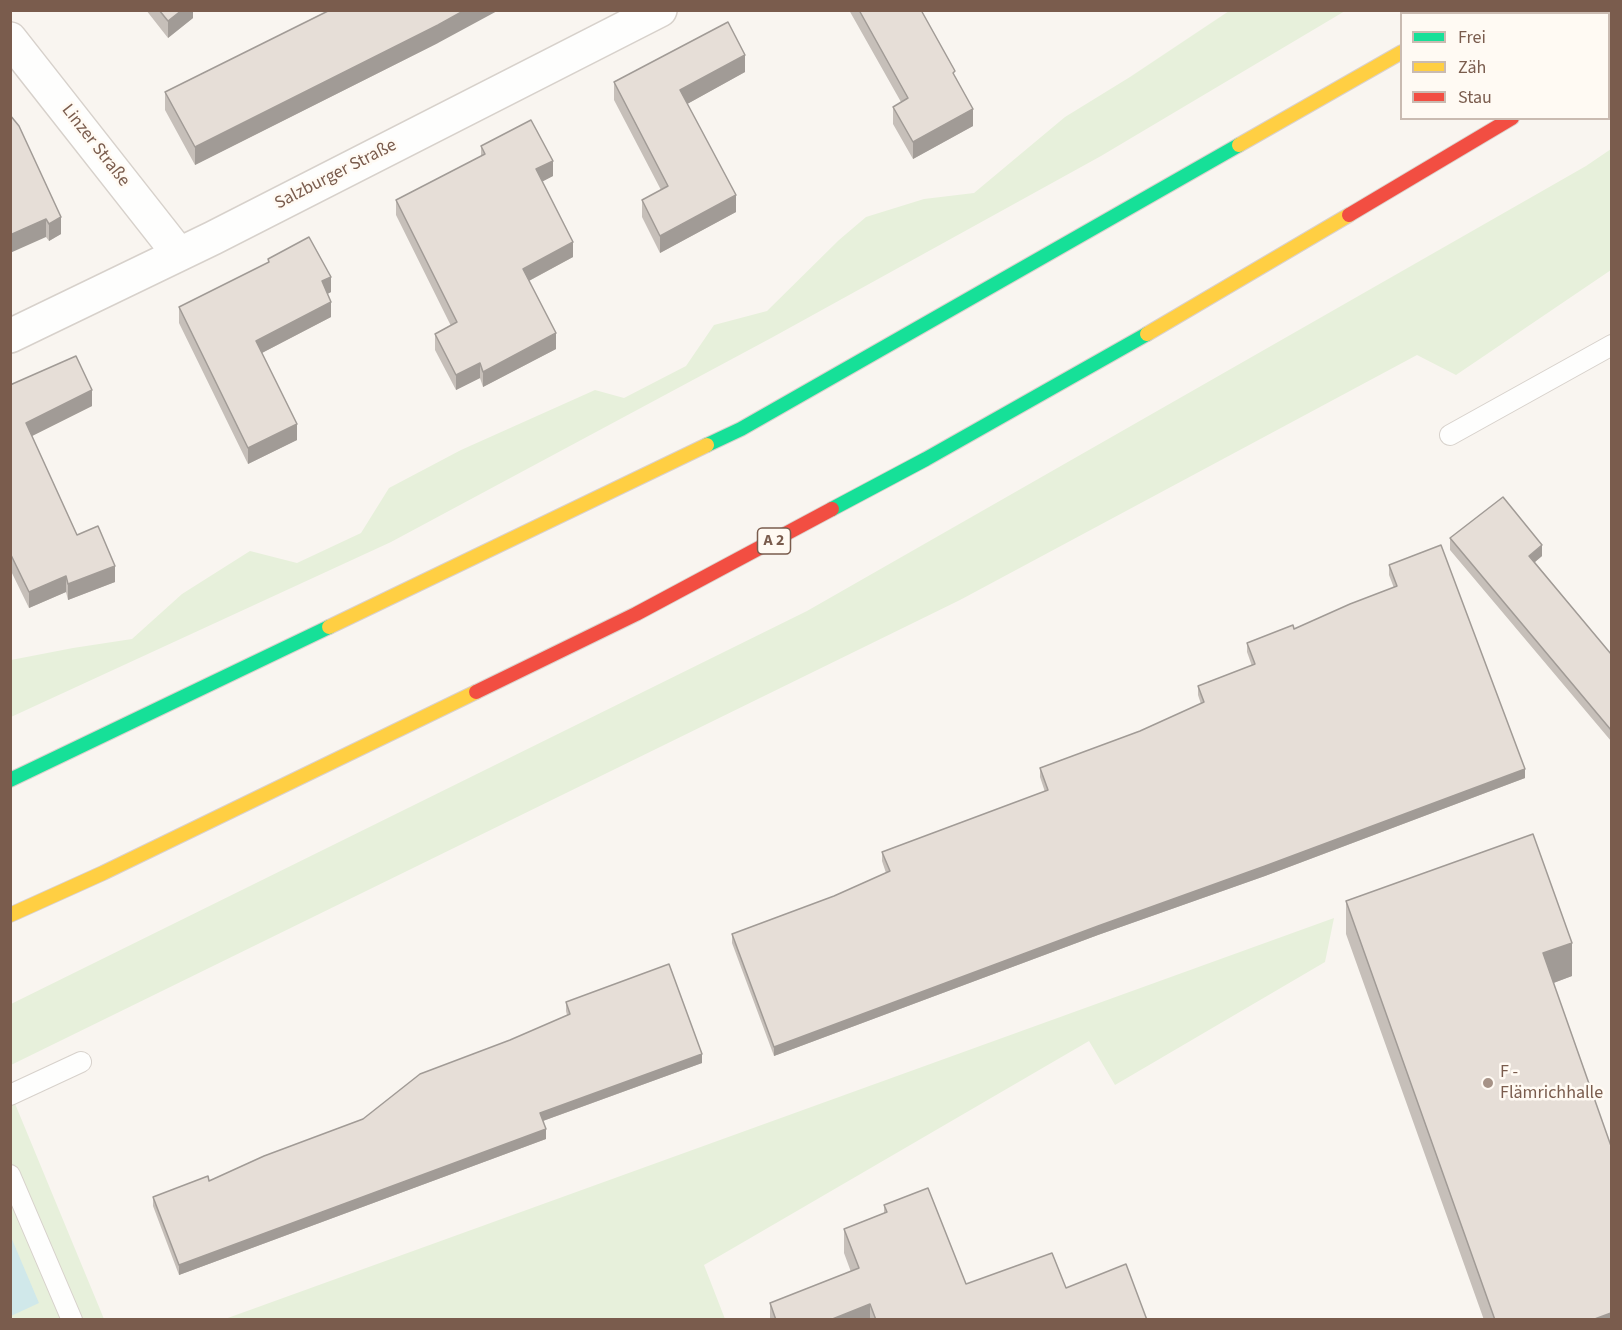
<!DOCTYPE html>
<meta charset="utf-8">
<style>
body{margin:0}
#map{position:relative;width:1622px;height:1330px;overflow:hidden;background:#f9f5f0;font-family:"Source Sans 3",sans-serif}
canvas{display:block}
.frame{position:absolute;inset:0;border:12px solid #7a5c4d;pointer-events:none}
.legend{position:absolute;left:1400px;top:12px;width:210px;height:108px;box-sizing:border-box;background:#fffaf3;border:2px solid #cabbb1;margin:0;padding:8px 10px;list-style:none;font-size:18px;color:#7a5c4d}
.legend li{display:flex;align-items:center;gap:12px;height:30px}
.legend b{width:30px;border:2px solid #cabbb1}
</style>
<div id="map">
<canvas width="1622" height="1330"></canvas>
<div class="frame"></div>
<ul class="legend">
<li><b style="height:8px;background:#16e098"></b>Frei</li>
<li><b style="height:8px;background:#ffcf43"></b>Zäh</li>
<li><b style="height:8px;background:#f24e42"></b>Stau</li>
</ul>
</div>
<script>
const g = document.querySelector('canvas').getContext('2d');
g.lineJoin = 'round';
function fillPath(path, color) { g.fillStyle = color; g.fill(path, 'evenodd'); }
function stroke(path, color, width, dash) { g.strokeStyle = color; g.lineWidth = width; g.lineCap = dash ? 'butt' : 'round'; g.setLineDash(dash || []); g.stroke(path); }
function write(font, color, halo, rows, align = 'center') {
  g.font = font + ' "Source Sans 3",sans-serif'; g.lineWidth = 5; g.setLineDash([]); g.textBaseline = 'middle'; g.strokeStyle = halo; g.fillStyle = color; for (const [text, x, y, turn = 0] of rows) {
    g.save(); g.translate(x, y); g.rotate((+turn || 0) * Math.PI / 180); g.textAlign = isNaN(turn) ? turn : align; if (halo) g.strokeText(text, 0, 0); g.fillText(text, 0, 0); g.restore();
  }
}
fillPath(new Path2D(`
 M 1229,11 L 1345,11 L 1101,156 L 773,337 L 391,542 L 11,717 L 11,660 L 73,648 L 132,639 L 182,594 L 250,551 L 297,563 L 361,533 L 389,488 L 461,450 L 595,390 L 624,398 L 686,366 L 714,325 L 767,311 L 839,240 L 866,217 L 924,199 L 974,193 L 1065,117 L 1130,77 Z
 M 1611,149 L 1611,270 L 1456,375 L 1417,355 L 960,600 L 11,1065 L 11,1004 L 807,611 L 1586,166 Z
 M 1334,918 L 1325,962 L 1115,1085 L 1089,1041 L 704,1265 L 725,1319 L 225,1319 Z
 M 11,1094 L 104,1319 L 11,1319 Z`), '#e7f0db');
fillPath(new Path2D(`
 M 11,1237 L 39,1303 L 11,1316 L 10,1316 Z`), '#d0e8ea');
const lane = new Path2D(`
 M 1450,435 L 1612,345
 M 10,1095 L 81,1062
 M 10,1175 L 72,1320`);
const street = new Path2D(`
 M 10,39 L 179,254
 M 10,336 L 213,238 L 660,10`);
const fast = new Path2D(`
 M 1469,14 L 1474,10
 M 707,445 L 741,429 L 1239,145
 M 832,509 L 926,459 L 1147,334
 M 10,780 L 329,627`);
const slow = new Path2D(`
 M 1608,58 L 1612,56
 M 1239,145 L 1402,52
 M 1147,334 L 1349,215
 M 329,627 L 707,445
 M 10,915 L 103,873 L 476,692`);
const jam = new Path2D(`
 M 1349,215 L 1512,118
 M 476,692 L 636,614 L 832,509`);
stroke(lane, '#d7d1cb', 22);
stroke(street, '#d7d1cb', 36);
stroke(fast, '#dad1cc', 16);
stroke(slow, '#dad1cc', 16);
stroke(jam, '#dad1cc', 16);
stroke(lane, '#fefefd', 20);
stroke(street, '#fefefd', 33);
stroke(fast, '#16e098', 14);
stroke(slow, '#ffcf43', 14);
stroke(jam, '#f24e42', 14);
fillPath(new Path2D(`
 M 146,10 L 193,10 L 193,18 L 168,38 Z
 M 849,10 L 921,10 L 955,77 L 973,126 L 913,159 L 893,124 L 893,107 L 901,102 Z
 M 438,43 L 195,165 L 165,110 L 165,92 Z
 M 745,72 L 687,104 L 736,212 L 660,253 L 642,217 L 642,200 L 661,190 L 614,100 L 614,82 Z
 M 10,115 L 61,234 L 49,241 L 46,237 Z
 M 481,146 L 553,176 L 542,181 L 573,257 L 529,281 L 556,349 L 483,387 L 480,378 L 456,390 L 435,350 L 435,334 L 451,326 L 396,215 L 396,200 L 481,156 Z
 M 268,259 L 331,292 L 327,294 L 331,317 L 262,353 L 297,440 L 248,464 L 179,323 L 179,307 L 268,263 Z
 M 10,385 L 92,406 L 32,436 L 77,535 L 115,582 L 68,600 L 66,592 L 29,608 L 10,569 Z
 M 1450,538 L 1542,556 L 1535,562 L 1611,654 L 1611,741 L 1450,550 Z
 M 1389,565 L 1525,778 L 1265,876 L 1098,935 L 774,1056 L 732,943 L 732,934 L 834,896 L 886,873 L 882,861 L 882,852 L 1045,792 L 1040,777 L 1040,768 L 1140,731 L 1201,704 L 1198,695 L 1198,686 L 1252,666 L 1247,652 L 1247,643 L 1294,629 L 1394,588 L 1389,575 Z
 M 1346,901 L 1572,976 L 1553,983 L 1611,1320 L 1484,1320 L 1346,934 Z
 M 566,1002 L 702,1063 L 543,1121 L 546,1139 L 179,1275 L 153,1206 L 153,1197 L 209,1181 L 363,1119 L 567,1015 L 566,1011 Z
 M 884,1205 L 966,1284 L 1066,1288 L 1147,1320 L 770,1320 L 770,1303 L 851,1272 L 844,1253 L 844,1229 L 884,1213 Z`), '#c6bfb9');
fillPath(new Path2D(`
 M 182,10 L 193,10 L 193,18 L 168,38 L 168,21 Z
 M 465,10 L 499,10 L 438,43 L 195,165 L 195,147 Z
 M 745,55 L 745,72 L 680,108 L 680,90 Z
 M 973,109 L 973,126 L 913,159 L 913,142 Z
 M 553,161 L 553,176 L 536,185 L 536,169 Z
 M 736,195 L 736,212 L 660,253 L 660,236 Z
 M 61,217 L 61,234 L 49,241 L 49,224 Z
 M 46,219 L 46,237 L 10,253 L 10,235 Z
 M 573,242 L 573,257 L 523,284 L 523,269 Z
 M 331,277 L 331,292 L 322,297 L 322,281 Z
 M 331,302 L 331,317 L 256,356 L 256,341 Z
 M 556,333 L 556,349 L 483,387 L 483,372 Z
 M 480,363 L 480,378 L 456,390 L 456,375 Z
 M 92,390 L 92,406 L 26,439 L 26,423 Z
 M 297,424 L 297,440 L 248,464 L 248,448 Z
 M 1542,545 L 1542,556 L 1529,567 L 1529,556 Z
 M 115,566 L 115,582 L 68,600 L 68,584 Z
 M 66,576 L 66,592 L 29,608 L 29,592 Z
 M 1525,769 L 1525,778 L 1265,876 L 1098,935 L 774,1056 L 774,1047 L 1098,926 Z
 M 1572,943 L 1572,976 L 1543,987 L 1543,953 Z
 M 702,1054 L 702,1063 L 540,1122 L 540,1113 Z
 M 546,1129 L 546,1139 L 179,1275 L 179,1265 Z
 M 870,1304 L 870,1320 L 830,1320 Z
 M 1611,1313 L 1611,1320 L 1592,1320 Z`), '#a19b96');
const building = new Path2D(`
 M 159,10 L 182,10 L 168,21 Z
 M 330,10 L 465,10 L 438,25 L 195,147 L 165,92 Z
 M 859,10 L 921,10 L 955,71 L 953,73 L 973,109 L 913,142 L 893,107 L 908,98 Z
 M 728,22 L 745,55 L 680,90 L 736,195 L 660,236 L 642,200 L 668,186 L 614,82 Z
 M 10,115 L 19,126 L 61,217 L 49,224 L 46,219 L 10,235 Z
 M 531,120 L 553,161 L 536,169 L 573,242 L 523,269 L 556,333 L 483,372 L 480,363 L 456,375 L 435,334 L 457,322 L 396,200 L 485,154 L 481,146 Z
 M 309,237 L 331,277 L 322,281 L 331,302 L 256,341 L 297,424 L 248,448 L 179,307 L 269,262 L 268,259 Z
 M 76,356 L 92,390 L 26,423 L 77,535 L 98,526 L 115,566 L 68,584 L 66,576 L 29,592 L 10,553 L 10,385 Z
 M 1503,497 L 1542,545 L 1529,556 L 1611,654 L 1611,730 L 1450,538 Z
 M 1441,545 L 1525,769 L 1265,866 L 1098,926 L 774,1047 L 732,934 L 834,896 L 890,871 L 882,852 L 1048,790 L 1040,768 L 1140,731 L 1204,702 L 1198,686 L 1255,664 L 1247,643 L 1293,625 L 1294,629 L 1350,604 L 1397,586 L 1389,565 Z
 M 1533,834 L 1572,943 L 1543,953 L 1611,1146 L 1611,1313 L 1592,1320 L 1495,1320 L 1346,901 Z
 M 669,964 L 702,1054 L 540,1113 L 546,1129 L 179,1265 L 153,1197 L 208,1176 L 209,1181 L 264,1156 L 363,1119 L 420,1074 L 510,1040 L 570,1014 L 566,1002 Z
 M 928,1188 L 966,1284 L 1052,1253 L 1066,1288 L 1126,1264 L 1147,1320 L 876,1320 L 870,1304 L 830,1320 L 776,1320 L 770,1303 L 859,1268 L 844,1229 L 887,1212 L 884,1205 Z`);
fillPath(building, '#e6ded7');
stroke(building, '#a19b96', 1.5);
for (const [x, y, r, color] of [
 [1488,1083,6,"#a69286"]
]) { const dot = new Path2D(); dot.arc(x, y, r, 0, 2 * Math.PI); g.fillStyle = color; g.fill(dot); stroke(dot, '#fffaf3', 2); }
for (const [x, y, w] of [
 [774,541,33]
]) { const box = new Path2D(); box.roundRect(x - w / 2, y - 13, w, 26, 4.5); g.fillStyle = '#fffaf3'; g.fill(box); stroke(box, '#7a5c4d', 1.5); }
write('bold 16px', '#7a5c4d', null, [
 ["A 2",774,541]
]);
write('18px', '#7a5c4d', '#fffaf3', [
 ["Linzer Straße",95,146,52],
 ["Salzburger Straße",336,175,-27]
]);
write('18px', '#7a5c4d', '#fffaf3', [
 ["F -",1500,1073],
 ["Flämrichhalle",1500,1094]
], 'left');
</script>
